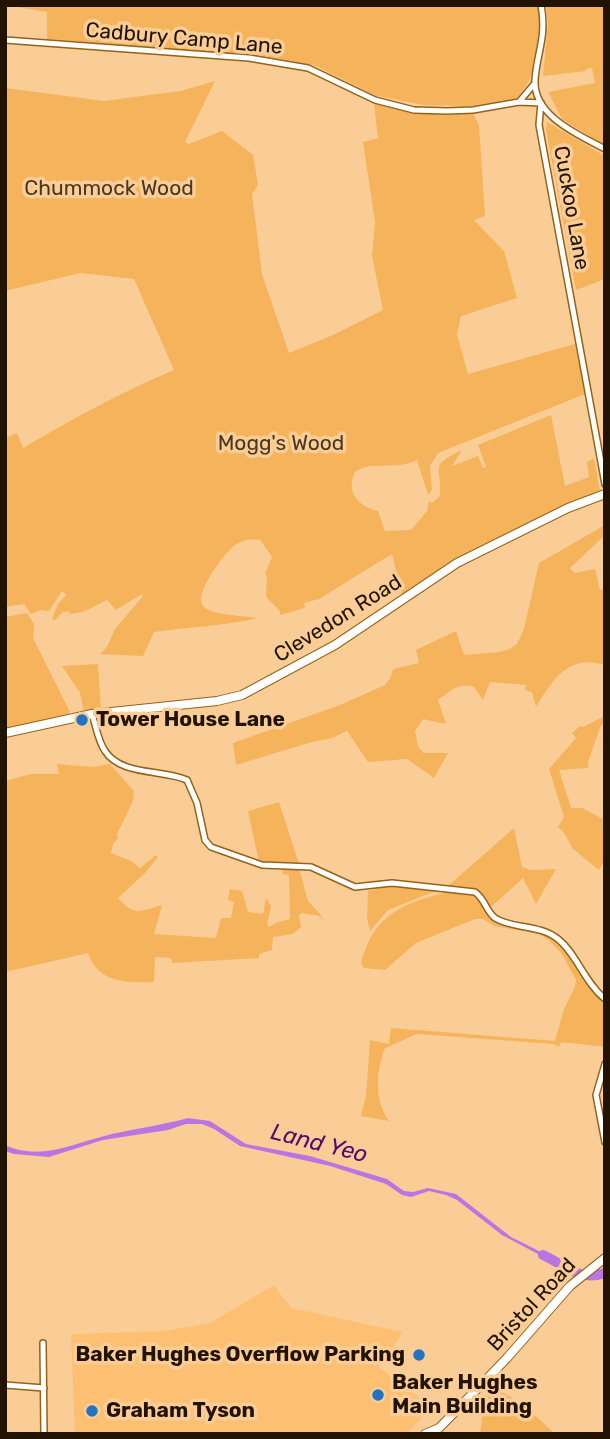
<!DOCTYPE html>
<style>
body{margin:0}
#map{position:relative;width:610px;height:1439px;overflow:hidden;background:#facd96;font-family:Rubik,sans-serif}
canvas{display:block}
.frame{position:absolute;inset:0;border:7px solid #221200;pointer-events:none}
</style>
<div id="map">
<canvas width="610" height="1439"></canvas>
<div class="frame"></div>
</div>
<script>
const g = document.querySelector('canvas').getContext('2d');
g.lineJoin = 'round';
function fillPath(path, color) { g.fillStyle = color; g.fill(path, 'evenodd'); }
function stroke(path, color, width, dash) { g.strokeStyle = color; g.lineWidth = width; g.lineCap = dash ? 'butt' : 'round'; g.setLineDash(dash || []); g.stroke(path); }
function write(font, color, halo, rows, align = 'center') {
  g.font = font + ' Rubik,sans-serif'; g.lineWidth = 7; g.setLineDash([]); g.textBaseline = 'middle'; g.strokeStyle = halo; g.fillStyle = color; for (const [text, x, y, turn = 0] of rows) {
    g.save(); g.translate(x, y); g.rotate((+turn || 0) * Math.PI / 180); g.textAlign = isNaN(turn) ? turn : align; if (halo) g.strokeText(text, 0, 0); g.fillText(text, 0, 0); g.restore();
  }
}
fillPath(new Path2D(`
 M 274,1285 L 291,1308 L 403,1332 L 379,1367 L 431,1406 L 429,1411 L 406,1434 L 75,1434 L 71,1334 L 164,1331 L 210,1323 Z`), '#fdc072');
fillPath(new Path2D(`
 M 5,5 L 538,5 C 543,36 539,74 517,98 L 471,106 L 423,105 L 374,95 L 316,66 L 293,61 L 265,56 L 47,39 L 47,12 Z
 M 546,5 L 605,5 L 605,146 L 562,119 L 548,92 L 595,83 L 592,68 L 586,69 L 586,71 L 543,76 L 548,24 Z
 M 215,81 L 185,142 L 189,144 L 222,131 L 253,155 L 258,185 L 252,194 L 262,274 L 289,353 L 333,335 L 383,310 L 372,256 L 375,222 L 363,142 L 378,138 L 374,103 L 411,113 L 473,114 L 479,125 L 485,216 L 474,220 L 504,251 L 517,298 L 461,316 L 457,335 L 468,374 L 575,344 L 585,394 L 438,453 L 430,466 L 432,490 L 428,495 L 417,460 C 396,471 371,460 355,472 C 345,492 359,507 378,511 L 385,531 L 411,530 L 427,511 L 429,501 L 432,503 L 440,496 C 443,466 427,467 462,450 L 452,466 L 478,456 L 483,468 L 486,467 L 478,445 L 551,415 L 565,486 L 589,477 L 587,462 L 594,458 L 600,492 L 455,561 L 402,595 L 392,554 L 319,599 L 304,603 L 305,608 L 280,615 L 280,611 L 266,597 L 267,576 L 265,574 L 272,557 L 260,540 C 251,538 242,540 234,546 C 224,554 192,595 204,607 C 212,615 245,616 258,618 C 224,626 188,627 154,632 L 143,656 L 100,654 L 107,647 L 115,629 L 143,596 L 142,594 L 116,610 L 107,600 L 83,612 L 69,614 L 69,611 L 63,612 L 55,620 L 52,619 L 58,604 L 66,595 L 62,591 L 49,611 L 40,610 L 31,614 L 24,604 L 5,607 L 5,438 L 17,433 L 23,448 C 72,419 121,392 174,370 L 134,279 L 80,273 L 5,291 L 5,88 L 104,101 L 181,91 Z
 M 547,122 L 605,156 L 605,279 L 576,290 L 546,130 Z
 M 605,525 L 605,535 L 570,568 L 575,573 L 595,569 L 600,590 L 605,589 L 605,665 C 569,654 553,679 536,707 L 532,692 L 525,690 L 526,685 L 490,682 L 483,700 L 474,687 C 459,682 450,691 438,700 L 446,724 L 423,719 L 415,731 L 418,747 L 424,753 L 448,753 L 434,778 L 407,759 L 368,762 L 347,731 L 332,738 L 312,742 L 236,765 L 233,743 L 340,705 L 385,685 L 391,677 L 393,669 L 419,663 L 416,650 L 456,631 L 464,655 L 499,652 L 510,649 L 517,644 L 524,629 L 539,563 Z
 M 27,613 L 34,624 L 33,638 L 70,712 L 67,715 L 5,729 L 5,617 Z
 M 98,664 L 101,709 L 84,712 L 80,693 L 62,666 Z
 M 605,716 L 605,725 L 601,725 L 588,762 L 588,768 L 559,770 L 571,808 L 582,808 L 605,820 L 605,859 L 599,870 L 572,848 L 565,834 L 558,827 L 564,817 L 549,769 L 576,738 L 572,733 L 580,726 L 583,727 Z
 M 57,764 L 92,767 L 110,764 L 134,791 L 133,801 L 117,834 L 118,838 L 113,844 L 111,853 L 131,861 L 140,868 L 156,855 L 158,857 L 145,873 L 118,898 C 134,917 140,911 162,905 L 154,934 L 216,938 L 221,918 L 231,918 L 234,902 L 228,900 L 230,889 L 242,891 L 248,912 L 263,914 L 266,898 L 271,906 L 267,924 L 269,927 L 278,922 L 290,919 L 289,875 L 283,874 L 282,869 L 299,868 L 308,901 L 320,914 L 323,921 L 319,916 L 302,913 L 299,915 L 301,927 L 293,934 L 273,937 L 272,950 L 259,954 L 259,958 L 172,963 L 171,958 L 155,957 L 154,982 C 126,983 98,983 88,953 L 5,972 L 5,781 L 31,774 L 59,774 Z
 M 279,802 L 299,864 L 259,862 L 248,811 Z
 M 514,828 L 522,867 L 531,870 L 556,869 L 536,904 L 523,878 L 490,908 C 479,885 471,887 448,886 Z
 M 389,886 L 438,890 L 388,910 L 370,931 L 367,918 L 368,891 Z
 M 447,892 L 475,895 L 494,921 L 543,932 L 560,944 L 583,978 L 605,1002 L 605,1047 L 561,1042 L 559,1047 L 554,1044 L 417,1034 L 385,1048 C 376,1071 374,1101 389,1121 L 361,1116 L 366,1096 L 370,1040 L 389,1044 L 391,1028 L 555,1041 L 564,1009 L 575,987 L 576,980 L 562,954 L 550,941 L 539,934 L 495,926 L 483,919 L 475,919 L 416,943 L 385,970 L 364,968 L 361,963 C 374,914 402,904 447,892 Z
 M 502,1392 L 524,1405 L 555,1434 L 480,1434 L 485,1394 Z`), '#f5b35b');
fillPath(new Path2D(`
 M 188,1118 L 210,1121 L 246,1144 L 310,1156 L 387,1179 L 404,1191 L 413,1192 L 428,1188 L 456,1194 L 511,1237 L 553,1258 L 551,1261 L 502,1235 L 457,1200 L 446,1195 L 429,1191 L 411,1197 L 402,1195 L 386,1184 L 330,1166 L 240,1146 L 214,1129 L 202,1124 L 186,1124 L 168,1130 L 103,1140 L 49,1157 L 14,1154 L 5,1151 L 5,1145 C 42,1162 76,1142 112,1134 C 138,1128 163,1125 188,1118 Z`), '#bb75e3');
stroke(new Path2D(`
 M 543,1255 C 565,1265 579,1282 605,1273`), '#bb75e3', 10);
const street = new Path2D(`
 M 541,5 C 547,38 537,51 535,80 C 533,116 579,135 605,149
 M 5,40 L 249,58 L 308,68 L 375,100 L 414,110 L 447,111 L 473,110 L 519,102 L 541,103 L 539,125 L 605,484
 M 519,102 L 535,83
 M 92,714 C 96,726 98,741 105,751 C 121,776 162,769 187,780 L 197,803 L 205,840 L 211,847 L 262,865 L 311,867 L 355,887 L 392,883 L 475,892 C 485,899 486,911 495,918 C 512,929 539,924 558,939 C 576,953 585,983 605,999
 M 605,1064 L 596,1095 L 605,1142
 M 43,1343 L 44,1434
 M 5,1385 L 44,1388`);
const secondary = new Path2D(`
 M 5,733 L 92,714 L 217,701 L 242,695 L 335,645 L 457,563 L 568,508 L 605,494
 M 425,1434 L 439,1428 L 447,1420 L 507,1358 L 570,1286 L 605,1258`);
stroke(street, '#956315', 8);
stroke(secondary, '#956315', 10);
stroke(street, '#fff', 5);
stroke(secondary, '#fff', 8);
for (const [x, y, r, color] of [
 [82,720,7,"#2273c1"],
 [419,1355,7,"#2273c1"],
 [378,1395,7,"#2273c1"],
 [92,1411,7,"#2273c1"]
]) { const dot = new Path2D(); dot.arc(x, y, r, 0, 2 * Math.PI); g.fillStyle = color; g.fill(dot); stroke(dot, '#facd96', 2.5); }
write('21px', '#221200', '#facd96', [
 ["Cadbury Camp Lane",184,39,5],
 ["Cuckoo Lane",571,208,80],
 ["Clevedon Road",338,619,-32],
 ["Bristol Road",532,1305,-47]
]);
write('21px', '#483723', '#facd96', [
 ["Chummock Wood",109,189],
 ["Mogg's Wood",281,444]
]);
write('bold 21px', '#221200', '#facd96', [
 ["Tower House Lane",96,720],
 ["Baker Hughes Overflow Parking",405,1355,"right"],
 ["Baker Hughes",392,1383],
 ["Main Building",392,1407],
 ["Graham Tyson",106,1411]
], 'left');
write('italic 23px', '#520971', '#facd96', [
 ["Land Yeo",319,1144,14]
]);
</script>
